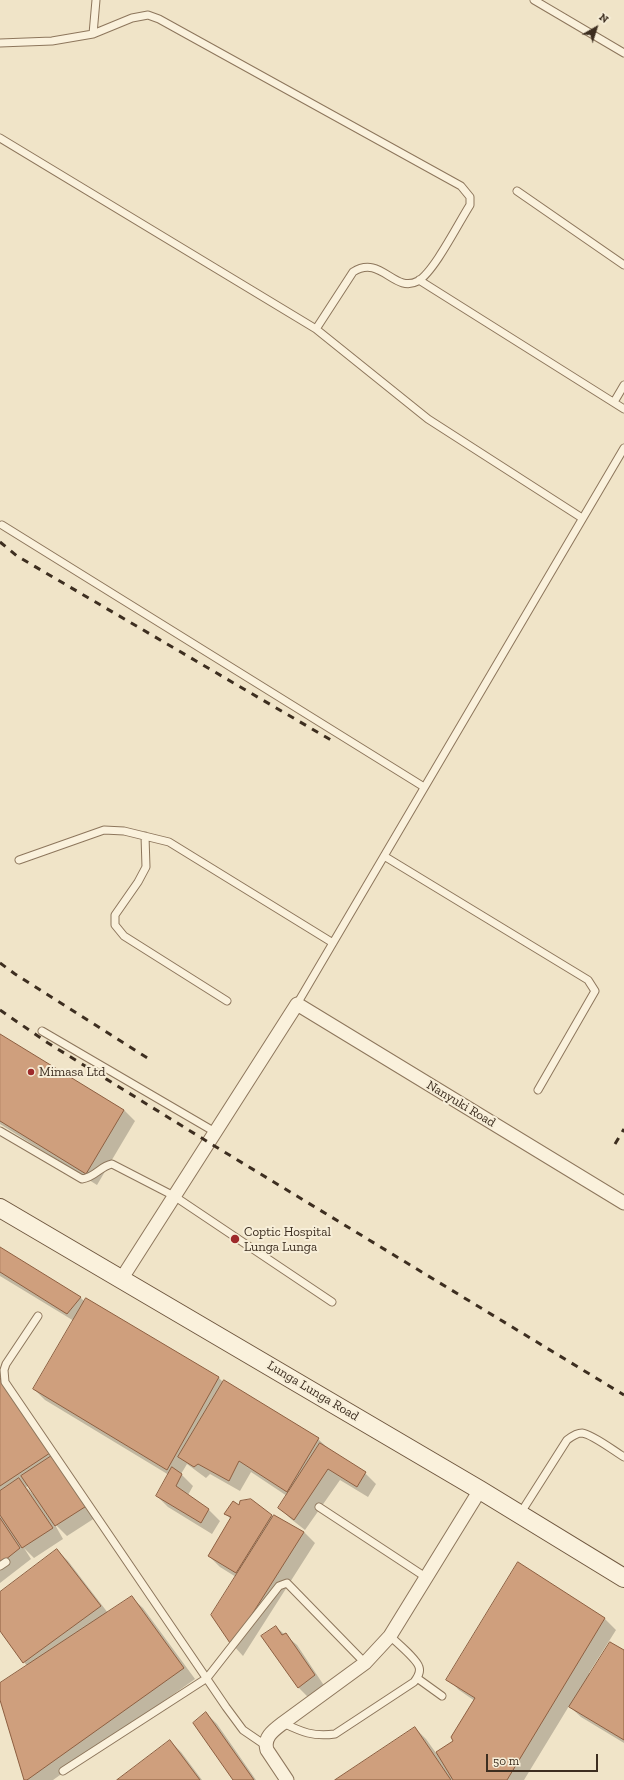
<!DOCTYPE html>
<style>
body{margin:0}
#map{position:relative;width:624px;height:1780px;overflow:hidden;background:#f0e4c8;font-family:"Zilla Slab",serif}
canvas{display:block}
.north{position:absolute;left:576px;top:8px;width:40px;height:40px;-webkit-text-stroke:3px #f7eed8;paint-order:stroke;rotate:39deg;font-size:11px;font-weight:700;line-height:16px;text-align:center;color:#3d2e20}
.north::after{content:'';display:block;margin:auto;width:14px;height:18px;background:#3d2e20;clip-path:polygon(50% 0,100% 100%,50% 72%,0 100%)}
.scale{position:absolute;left:486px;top:1754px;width:112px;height:18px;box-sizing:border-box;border:2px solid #3d2e20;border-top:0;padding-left:5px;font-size:12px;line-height:14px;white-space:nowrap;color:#3d2e20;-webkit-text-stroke:3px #f7eed8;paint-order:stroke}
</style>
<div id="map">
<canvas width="624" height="1780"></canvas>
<div class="north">N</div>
<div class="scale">50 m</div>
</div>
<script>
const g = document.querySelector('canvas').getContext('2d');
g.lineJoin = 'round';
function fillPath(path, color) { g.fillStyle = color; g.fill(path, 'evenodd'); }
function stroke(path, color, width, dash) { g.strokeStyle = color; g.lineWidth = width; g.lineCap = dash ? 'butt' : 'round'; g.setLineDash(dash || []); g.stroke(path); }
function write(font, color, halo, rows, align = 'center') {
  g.font = font + ' "Zilla Slab",serif'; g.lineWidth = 4; g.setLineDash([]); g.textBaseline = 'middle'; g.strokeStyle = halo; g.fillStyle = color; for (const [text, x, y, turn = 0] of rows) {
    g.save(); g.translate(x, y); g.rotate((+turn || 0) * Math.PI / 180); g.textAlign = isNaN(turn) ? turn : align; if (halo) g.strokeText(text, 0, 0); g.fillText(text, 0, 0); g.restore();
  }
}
fillPath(new Path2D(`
 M 0,1035 L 124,1110 L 135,1121 L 97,1185 L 0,1124 Z
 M 0,1248 L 81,1298 L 85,1302 L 218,1377 L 224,1383 L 318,1439 L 330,1450 L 365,1473 L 376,1484 L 368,1497 L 340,1480 L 305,1530 L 291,1519 L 280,1508 L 287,1496 L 251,1472 L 240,1491 L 210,1474 L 206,1478 L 187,1464 L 181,1474 L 193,1486 L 188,1495 L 209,1510 L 220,1521 L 212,1534 L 168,1507 L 157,1496 L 169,1475 L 45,1400 L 34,1389 L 74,1321 L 0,1276 Z
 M 0,1374 L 60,1463 L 98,1516 L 67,1536 L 54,1523 L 63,1539 L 34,1558 L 24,1548 L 31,1559 L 0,1583 ZM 28,1486 L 34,1493 L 33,1494 L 26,1487 Z
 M 239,1507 L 271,1516 L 304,1532 L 315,1543 L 243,1656 L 233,1645 L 236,1577 L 220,1567 L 209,1556 L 231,1519 L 225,1514 Z
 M 57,1550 L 68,1561 L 108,1613 L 132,1598 L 143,1608 L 195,1679 L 53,1780 L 25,1780 L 0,1697 L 0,1685 L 27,1666 L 0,1629 L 0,1593 Z
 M 518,1563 L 605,1619 L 616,1630 L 589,1673 L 591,1674 L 624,1652 L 624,1743 L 581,1717 L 569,1706 L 524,1780 L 337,1780 L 415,1728 L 426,1739 L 436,1753 L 454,1742 L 475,1701 L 459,1690 L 448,1679 Z
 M 276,1627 L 297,1645 L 325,1687 L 310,1699 L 299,1688 L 262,1636 Z
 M 206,1713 L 217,1724 L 256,1780 L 234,1780 Z
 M 170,1741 L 181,1752 L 202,1780 L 119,1780 Z`), '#0003');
const building = new Path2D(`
 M 0,1034 L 124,1110 L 86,1174 L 0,1121 Z
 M 0,1247 L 81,1297 L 67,1314 L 0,1272 Z
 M 86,1298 L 219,1377 L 167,1470 L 33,1389 Z
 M 0,1378 L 50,1453 L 0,1486 Z
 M 224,1380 L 319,1438 L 287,1492 L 239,1461 L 229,1481 L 198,1464 L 194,1467 L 178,1457 Z
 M 320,1443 L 366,1472 L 357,1487 L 328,1469 L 294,1520 L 278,1508 Z
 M 53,1455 L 88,1505 L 55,1526 L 21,1476 Z
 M 172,1467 L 182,1474 L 176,1486 L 209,1509 L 201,1523 L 156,1496 Z
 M 19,1478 L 53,1528 L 22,1548 L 0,1515 L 0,1491 Z
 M 251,1499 L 272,1515 L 236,1573 L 208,1556 L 231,1517 L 224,1514 L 233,1501 L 239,1505 L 240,1501 Z
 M 274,1515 L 304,1532 L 232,1646 L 211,1615 Z
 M 0,1518 L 20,1548 L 0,1564 Z
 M 57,1549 L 101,1606 L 23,1663 L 0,1631 L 0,1592 Z
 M 518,1562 L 605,1618 L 507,1780 L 453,1780 L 436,1752 L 453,1741 L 451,1737 L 475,1698 L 446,1680 Z
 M 132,1596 L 184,1668 L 27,1780 L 24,1780 L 0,1700 L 0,1683 Z
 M 276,1626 L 282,1635 L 286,1633 L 315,1675 L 298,1688 L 261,1636 Z
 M 610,1642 L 624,1650 L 624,1740 L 569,1707 Z
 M 206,1712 L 254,1780 L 233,1780 L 193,1723 Z
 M 415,1727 L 451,1780 L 335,1780 Z
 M 170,1740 L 200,1780 L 117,1780 Z`);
fillPath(building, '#cf9f7d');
stroke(building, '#8d5f41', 1);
const service = new Path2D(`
 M 534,0 L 624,53
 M 93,34 L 96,0
 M 0,43 L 52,41 L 93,34 L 132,18 L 148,15 L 159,19 L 461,186 L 470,197 L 470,205 C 459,222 434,272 418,281 C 394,294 381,254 353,272 L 316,329
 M 0,138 L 316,329 L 428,419 L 582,518
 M 517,191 L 624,265
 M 419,280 L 624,409
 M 614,402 L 624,385
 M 2,525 L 424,787
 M 145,836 L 146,867 L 138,882 L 115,915 L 115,925 L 124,936 L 227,1001
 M 384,856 L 588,980 L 595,991 L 538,1090
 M 19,860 L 104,830 L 124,831 L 169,842 L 333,943
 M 297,1004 L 624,448
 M 42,1031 L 215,1132
 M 0,1131 L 82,1179 C 96,1177 100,1166 112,1164 L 174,1196 L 332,1302
 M 38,1316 L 6,1364 L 4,1370 L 5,1382 L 226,1707 L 243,1730 L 265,1745
 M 319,1507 L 427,1578
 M 520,1514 L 567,1440 C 571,1437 576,1433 582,1433 C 592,1434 614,1451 624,1457
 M 0,1566 L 6,1562
 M 417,1678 L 442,1696
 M 283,1723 C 302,1732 313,1737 335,1734 L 414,1682 C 417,1678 421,1673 419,1667 C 417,1659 397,1643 390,1636
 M 63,1771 L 207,1678 L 279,1586 L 287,1583 L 365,1663`);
const minor = new Path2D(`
 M 122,1278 L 297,1004 L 624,1203
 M 287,1780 L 267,1750 C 263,1737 274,1730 283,1723 L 365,1663 L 390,1636 L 480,1490`);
const secondary = new Path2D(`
 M 0,1208 L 480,1490 L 624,1578`);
stroke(service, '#8d765c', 9);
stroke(minor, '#8d765c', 15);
stroke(secondary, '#6f573f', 20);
stroke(service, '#faf1dc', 7);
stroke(minor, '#faf1dc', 13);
stroke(secondary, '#faf1dc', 18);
stroke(new Path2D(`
 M 0,542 L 17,556 L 336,743
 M 0,963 L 15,974 L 152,1061
 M 0,1010 L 48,1043 L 208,1142 L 624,1395
 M 615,1144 L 624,1129`), '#3d2e20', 3, [7, 7]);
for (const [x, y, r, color] of [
 [31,1072,4,"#9e2a2b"],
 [235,1239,5,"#9e2a2b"]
]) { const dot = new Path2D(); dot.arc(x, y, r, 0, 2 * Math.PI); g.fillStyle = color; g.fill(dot); stroke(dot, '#f7eed8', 1.5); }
write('13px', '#3d2e20', '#f7eed8', [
 ["Mimasa Ltd",39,1072],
 ["Coptic Hospital",244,1232],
 ["Lunga Lunga",244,1247]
], 'left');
write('13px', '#3d2e20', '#f7eed8', [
 ["Nanyuki Road",461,1104,31],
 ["Lunga Lunga Road",313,1391,31]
]);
</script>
